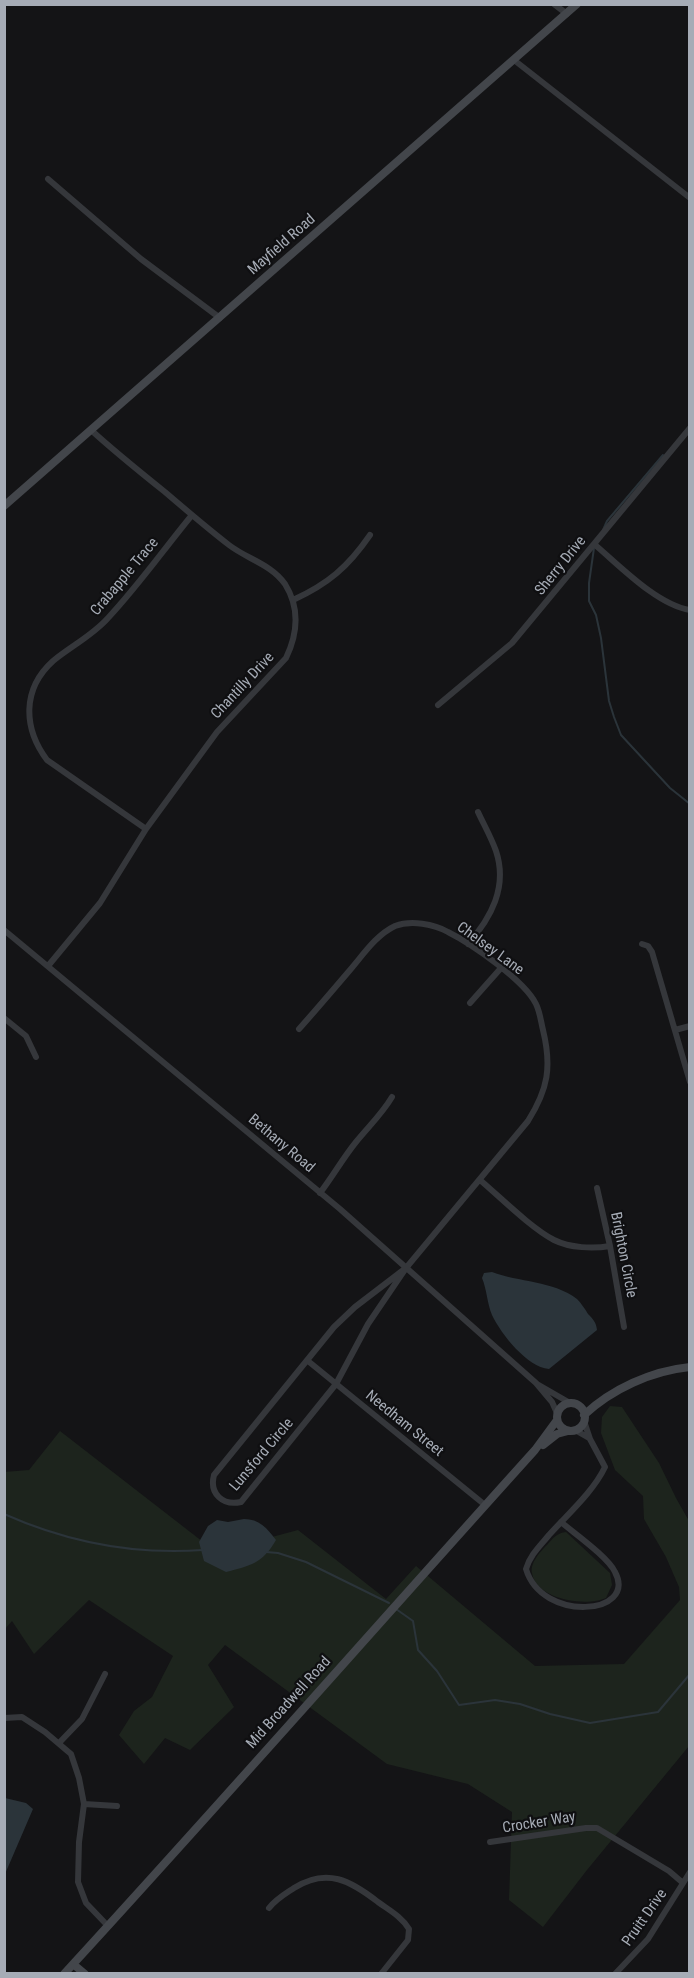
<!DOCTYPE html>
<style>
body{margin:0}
#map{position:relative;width:694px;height:1978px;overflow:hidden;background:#141416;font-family:"Roboto Condensed",sans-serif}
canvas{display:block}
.frame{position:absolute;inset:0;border:6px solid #a6acb6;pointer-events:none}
</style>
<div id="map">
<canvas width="694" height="1978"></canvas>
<div class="frame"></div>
</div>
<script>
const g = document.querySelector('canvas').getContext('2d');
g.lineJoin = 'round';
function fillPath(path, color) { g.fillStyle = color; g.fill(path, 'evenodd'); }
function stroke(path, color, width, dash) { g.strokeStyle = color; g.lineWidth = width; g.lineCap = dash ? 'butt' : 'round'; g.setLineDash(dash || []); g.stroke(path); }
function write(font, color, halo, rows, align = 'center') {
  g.font = font + ' "Roboto Condensed",sans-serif'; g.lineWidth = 4.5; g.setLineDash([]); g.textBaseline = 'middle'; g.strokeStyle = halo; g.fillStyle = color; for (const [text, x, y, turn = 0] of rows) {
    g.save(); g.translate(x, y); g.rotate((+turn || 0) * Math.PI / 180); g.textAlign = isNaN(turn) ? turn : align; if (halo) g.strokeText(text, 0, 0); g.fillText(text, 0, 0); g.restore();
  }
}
fillPath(new Path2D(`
 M 610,1406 L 622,1407 L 659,1463 L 676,1498 L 689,1521 L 689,1746 L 587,1870 L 543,1927 L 509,1900 L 512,1812 L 468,1784 L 387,1764 L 225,1645 L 208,1665 L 234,1707 L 190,1750 L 165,1738 L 144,1764 L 119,1735 L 134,1711 L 152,1697 L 173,1656 L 89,1600 L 34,1654 L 12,1621 L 5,1629 L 4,1472 L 29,1470 L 60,1431 L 216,1552 L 298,1530 L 386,1599 L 416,1566 L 535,1666 L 624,1664 L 680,1600 L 679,1587 L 666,1557 L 644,1519 L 643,1496 L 615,1470 L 601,1433 L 602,1417 Z
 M 566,1532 L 610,1573 L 612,1585 L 606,1598 C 587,1607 536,1600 532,1573 C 530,1563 540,1552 547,1545 C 553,1538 557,1533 566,1532 Z`), '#1d241d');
fillPath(new Path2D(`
 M 492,1272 C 518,1282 554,1281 577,1299 C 581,1303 585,1309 588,1314 C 593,1319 596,1322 597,1330 L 549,1369 C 527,1367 501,1334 492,1315 C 487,1303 487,1290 482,1278 L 484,1273 Z
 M 244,1519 C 259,1519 267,1528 276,1540 C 263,1563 250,1566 226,1572 L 204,1561 L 199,1542 L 208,1526 L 217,1520 L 228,1522 Z
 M 5,1798 L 26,1803 L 33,1809 L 5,1874 Z`), '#2b343a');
stroke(new Path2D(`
 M 603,530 L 607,521 L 663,455
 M 594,548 L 589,583 L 589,601 L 596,615 L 601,638 L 609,701 L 614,717 L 621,735 L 670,788 L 690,804
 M 4,1514 C 67,1542 135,1555 203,1550
 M 266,1552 L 278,1553 L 306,1562 L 389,1603
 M 396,1609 L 413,1621 L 418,1650 L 437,1671 L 459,1705 L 495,1700 L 520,1704 L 550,1714 L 590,1723 L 658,1712 L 690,1674`), '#2b343a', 2);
stroke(new Path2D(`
 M 554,4 L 567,14
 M 514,60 L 690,198
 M 48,179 L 141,259 L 220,318
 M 594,544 C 619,565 657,605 690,610
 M 293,600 C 328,584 348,567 370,535
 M 438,705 L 512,643 L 690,428
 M 146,829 L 47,760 C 23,728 22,689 53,661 C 71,646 92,636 108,618 C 138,586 164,549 192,515
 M 4,930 L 340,1209 L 536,1383 L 552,1402 L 557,1413
 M 468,944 C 491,918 508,887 496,851 C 491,837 484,825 478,812
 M 642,944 L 648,946 L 652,952 L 690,1082
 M 48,966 L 100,903 L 146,829 L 217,732 L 286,658 C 298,633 300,608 285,584 C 271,564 247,559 229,545 C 207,528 186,510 165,492 C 140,472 115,452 91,430
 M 470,1003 L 501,968
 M 4,1018 L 26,1036 L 36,1057
 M 299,1029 C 316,1010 333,990 350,970 C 363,955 376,935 395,926 C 411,920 434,924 448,932 C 472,944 525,981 536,1004 C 540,1012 541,1022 543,1030 C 552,1067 548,1089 528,1121 L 406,1268 L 368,1324 L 336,1384 L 241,1502 C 223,1506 209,1494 214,1475 L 334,1327 L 355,1307 L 406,1268
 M 675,1030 L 690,1026
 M 480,1180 C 500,1197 531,1228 554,1240 C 570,1248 593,1249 610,1246
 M 597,1188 L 610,1246 L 624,1327
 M 320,1193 C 333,1176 343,1158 356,1142 C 368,1127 382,1114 392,1097
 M 308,1361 L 485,1505
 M 537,1384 L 570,1403
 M 575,1430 L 589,1438
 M 561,1522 C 575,1534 608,1557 615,1572 C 638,1615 542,1623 526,1569 C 530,1555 540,1546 549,1535 C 568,1514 593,1492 605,1467 L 590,1439 L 584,1421
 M 4,1718 L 22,1717 L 45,1732 L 71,1754 L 79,1778 L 84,1804 L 79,1842 L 78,1882 L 86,1903 L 108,1926
 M 59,1743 L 82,1719 L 105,1674
 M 84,1804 L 117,1806
 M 490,1842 L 586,1828 L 597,1828 L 669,1871 L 683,1883
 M 269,1908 C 276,1899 285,1894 294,1888 C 327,1867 351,1881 378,1902 C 389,1910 402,1917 409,1929 L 408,1940 L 381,1974
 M 615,1974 L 648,1939 L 690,1872`), '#35373b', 6);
stroke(new Path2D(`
 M 4,506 L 577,4
 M557 1417a14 14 0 1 1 28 0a14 14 0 1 1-28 0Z
 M 584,1415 C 612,1389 651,1371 690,1367
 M 543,1445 L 557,1434 L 568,1431
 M 73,1964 L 85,1974
 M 64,1974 C 223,1801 378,1624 535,1450 L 557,1420`), '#43464b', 8);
write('15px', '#a6acb6', '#0f0f11', [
 ["Mayfield Road",282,245,-41],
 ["Sherry Drive",561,566,-51],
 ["Crabapple Trace",125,577,-50],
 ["Chantilly Drive",243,686,-47],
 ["Chelsey Lane",490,949,36],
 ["Bethany Road",281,1144,40],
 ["Brighton Circle",623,1255,79],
 ["Needham Street",404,1424,39],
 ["Lunsford Circle",262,1455,-50],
 ["Mid Broadwell Road",289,1703,-48],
 ["Crocker Way",539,1823,-9],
 ["Pruitt Drive",645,1918,-55]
]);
</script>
